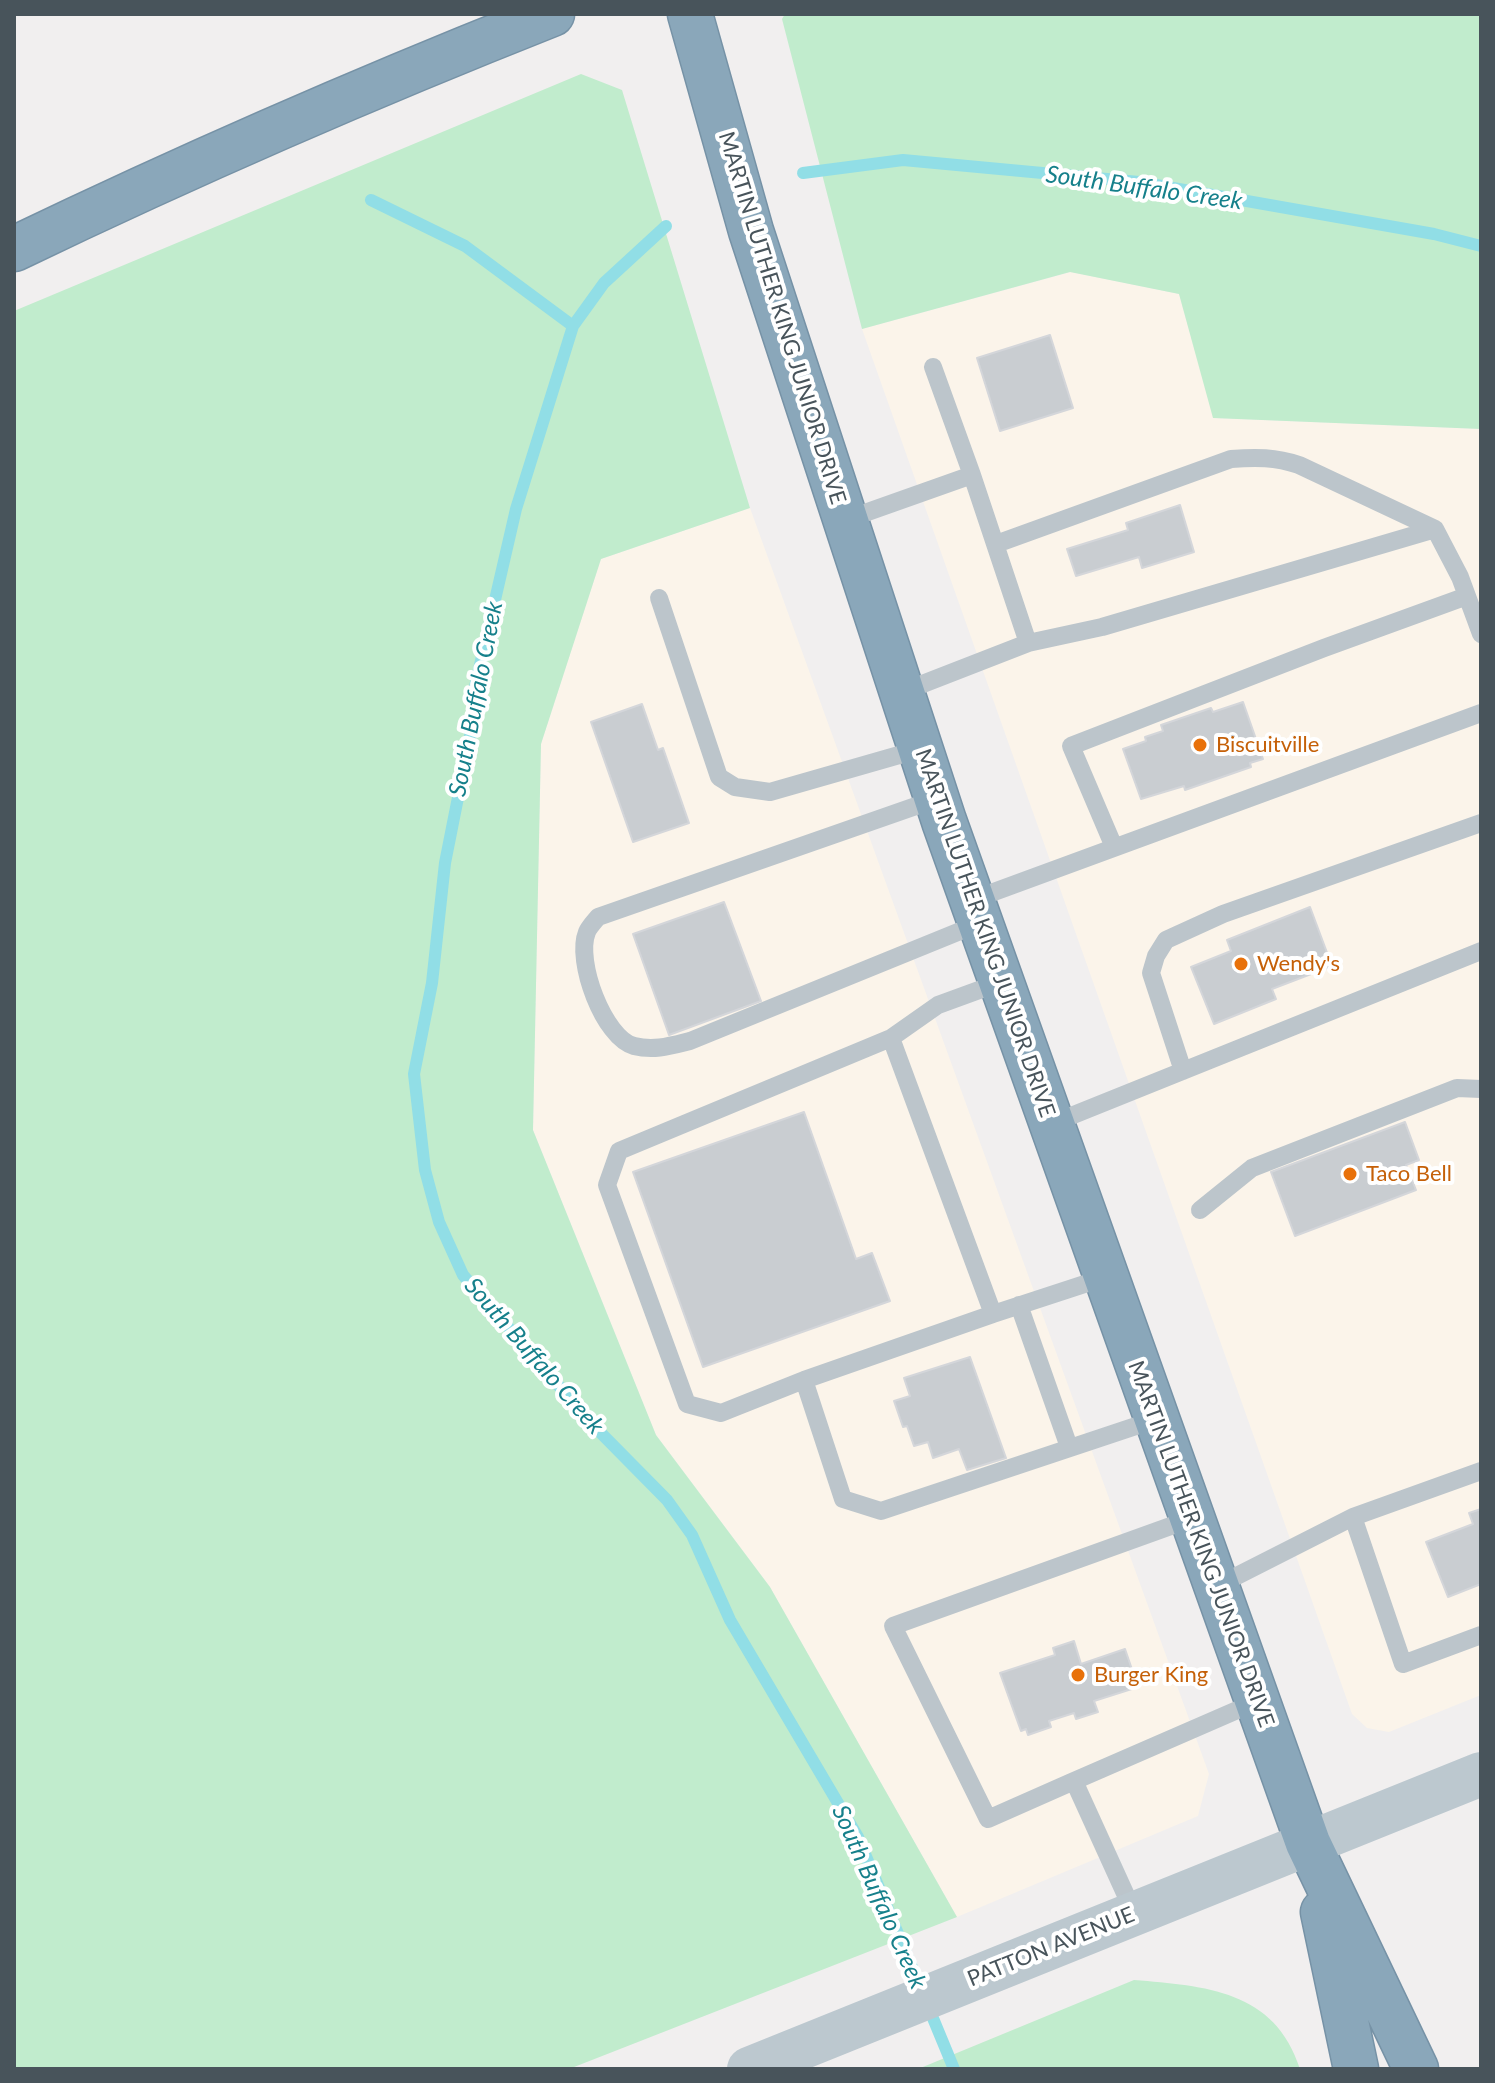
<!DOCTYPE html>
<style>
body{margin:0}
#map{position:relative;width:1495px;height:2083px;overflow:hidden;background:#f1efef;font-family:Lato,sans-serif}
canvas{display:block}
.frame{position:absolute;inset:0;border:16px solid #48545b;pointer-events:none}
</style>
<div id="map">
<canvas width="1495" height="2083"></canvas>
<div class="frame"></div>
</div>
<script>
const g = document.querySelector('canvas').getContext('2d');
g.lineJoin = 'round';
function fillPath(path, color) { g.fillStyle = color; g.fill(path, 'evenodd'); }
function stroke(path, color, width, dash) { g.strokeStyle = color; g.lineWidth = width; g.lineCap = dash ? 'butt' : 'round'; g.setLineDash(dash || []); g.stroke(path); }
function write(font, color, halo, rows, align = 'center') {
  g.font = font + ' Lato,sans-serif'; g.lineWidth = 8; g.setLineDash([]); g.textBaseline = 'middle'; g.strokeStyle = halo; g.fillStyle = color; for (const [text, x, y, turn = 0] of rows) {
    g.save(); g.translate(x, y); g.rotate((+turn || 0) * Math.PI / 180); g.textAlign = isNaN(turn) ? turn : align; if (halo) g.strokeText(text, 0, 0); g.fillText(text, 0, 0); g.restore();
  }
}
fillPath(new Path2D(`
 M 1071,272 L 1179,294 L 1214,418 L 1481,429 L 1481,1695 L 1389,1732 L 1367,1728 L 1352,1714 L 862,329 Z
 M 750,508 L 1209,1774 L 1198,1816 L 957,1917 L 770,1587 L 656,1435 L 533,1130 L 541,744 L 601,559 Z`), '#fbf4ea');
fillPath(new Path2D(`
 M 785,14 L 1481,14 L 1481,429 L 1213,418 L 1179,294 L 1070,272 L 862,329 L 782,19 Z
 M 581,74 L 622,90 L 750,508 L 601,559 L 541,744 L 533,1130 L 656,1435 L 770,1587 L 957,1917 L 569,2069 L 14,2069 L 14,311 Z
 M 1134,1980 C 1205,1986 1275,1990 1300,2069 L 918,2069 Z`), '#c1eccd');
stroke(new Path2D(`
 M 803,173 L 903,160 L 1139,182 L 1434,234 L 1481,246
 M 371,200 L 465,246 L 573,326
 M 666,226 L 604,283 L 573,326 L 516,509 L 474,691 L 470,737 L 445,863 L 432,983 L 414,1074 L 425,1170 L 439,1222 L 463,1275 L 590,1422 L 667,1500 L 692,1535 L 730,1620 L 858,1837 L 954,2069`), '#91dee6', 12);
const building = new Path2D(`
 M 1050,335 L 1073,408 L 1000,431 L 977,358 Z
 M 1180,505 L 1194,552 L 1142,568 L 1139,557 L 1076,576 L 1067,549 L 1128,530 L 1126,523 Z
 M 1243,702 L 1263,759 L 1250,763 L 1251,767 L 1185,790 L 1184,786 L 1141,799 L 1123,749 L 1146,741 L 1145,737 L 1163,731 L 1161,725 L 1211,708 L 1213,712 Z
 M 642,704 L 658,750 L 663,748 L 689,823 L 633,842 L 591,722 Z
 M 724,902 L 761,1001 L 669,1035 L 633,934 Z
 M 1310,907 L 1332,966 L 1272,989 L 1276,999 L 1214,1024 L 1191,967 L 1231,951 L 1227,940 Z
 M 804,1112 L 856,1259 L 872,1253 L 890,1301 L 703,1367 L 633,1172 Z
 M 1405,1122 L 1419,1160 L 1406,1165 L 1416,1190 L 1295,1236 L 1271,1172 Z
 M 970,1357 L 1006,1458 L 967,1470 L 959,1449 L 933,1458 L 928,1442 L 914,1446 L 907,1426 L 903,1427 L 894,1401 L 910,1396 L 904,1378 Z
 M 1481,1509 L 1481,1584 L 1448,1597 L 1426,1542 L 1473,1524 L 1469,1513 Z
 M 1074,1641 L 1081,1664 L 1125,1649 L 1138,1687 L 1094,1701 L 1098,1712 L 1076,1719 L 1074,1713 L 1049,1721 L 1051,1727 L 1028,1735 L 1026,1729 L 1021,1731 L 1000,1673 L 1055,1655 L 1053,1648 Z`);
fillPath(building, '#c9cdd1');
stroke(building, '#d4d6da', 2);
const highway = new Path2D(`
 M 690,14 L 751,231 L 944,821 L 1308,1843 L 1416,2069
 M 14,249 C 191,164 370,86 552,14
 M 1323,1912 L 1356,2069`);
stroke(highway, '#7692a6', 47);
stroke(new Path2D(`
 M 933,367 L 972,475
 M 845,520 L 972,475 L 1028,643
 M 996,544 L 1231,459 C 1256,457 1275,457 1299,465 L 1435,529
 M 659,598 L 719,777 L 735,787 L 770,792 L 920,749
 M 902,692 L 1028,643 L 1102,627 L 1435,529 L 1460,577 L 1481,634
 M 936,799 L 598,917 C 594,922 589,927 587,932 C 575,961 604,1038 634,1046 C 654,1051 670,1046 690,1041 L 980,923
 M 1114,847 L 1071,746 L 1324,648 L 1467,596
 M 972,900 L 1481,713
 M 1001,982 L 938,1005 L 891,1038 L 993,1314 L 1106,1277
 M 1183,1071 L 1151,973 L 1156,956 L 1166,940 L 1223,914 L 1481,823
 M 1051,1124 L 1481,951
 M 1200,1210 L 1252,1168 L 1457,1088 L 1481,1089
 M 1019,1305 L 1069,1447
 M 993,1314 L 804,1380 L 843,1499 L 881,1511 L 1157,1419
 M 804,1380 L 721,1413 L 687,1404 L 607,1185 L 619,1151 L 891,1038
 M 1353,1517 L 1403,1664 L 1481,1635
 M 1217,1586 L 1353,1517 L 1481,1471
 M 1074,1781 L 1258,1701
 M 1134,1913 L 1074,1781 L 988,1819 L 893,1626 L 1193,1518`), '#bcc5cb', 18);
stroke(new Path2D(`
 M 749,2069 L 1481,1774`), '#bcc8cf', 44);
stroke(highway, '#8aa7ba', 44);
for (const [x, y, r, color] of [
 [1200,745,8,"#e8710a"],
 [1241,964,8,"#e8710a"],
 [1350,1174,8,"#e8710a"],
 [1078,1675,8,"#e8710a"]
]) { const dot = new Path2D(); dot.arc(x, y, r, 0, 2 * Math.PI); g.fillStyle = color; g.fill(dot); stroke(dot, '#fff', 3); }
write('22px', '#48545b', '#fff', [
 ["MARTIN LUTHER KING JUNIOR DRIVE",782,318,73],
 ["MARTIN LUTHER KING JUNIOR DRIVE",985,933,71],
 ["MARTIN LUTHER KING JUNIOR DRIVE",1201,1544,70],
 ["PATTON AVENUE",1051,1947,-22]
]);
write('22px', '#c56008', '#fff', [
 ["Biscuitville",1216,745],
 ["Wendy's",1257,964],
 ["Taco Bell",1366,1174],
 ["Burger King",1094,1675]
], 'left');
write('italic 24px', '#16808b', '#fff', [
 ["South Buffalo Creek",1144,188,8],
 ["South Buffalo Creek",476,699,-79],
 ["South Buffalo Creek",534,1356,49],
 ["South Buffalo Creek",879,1897,66]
]);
</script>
